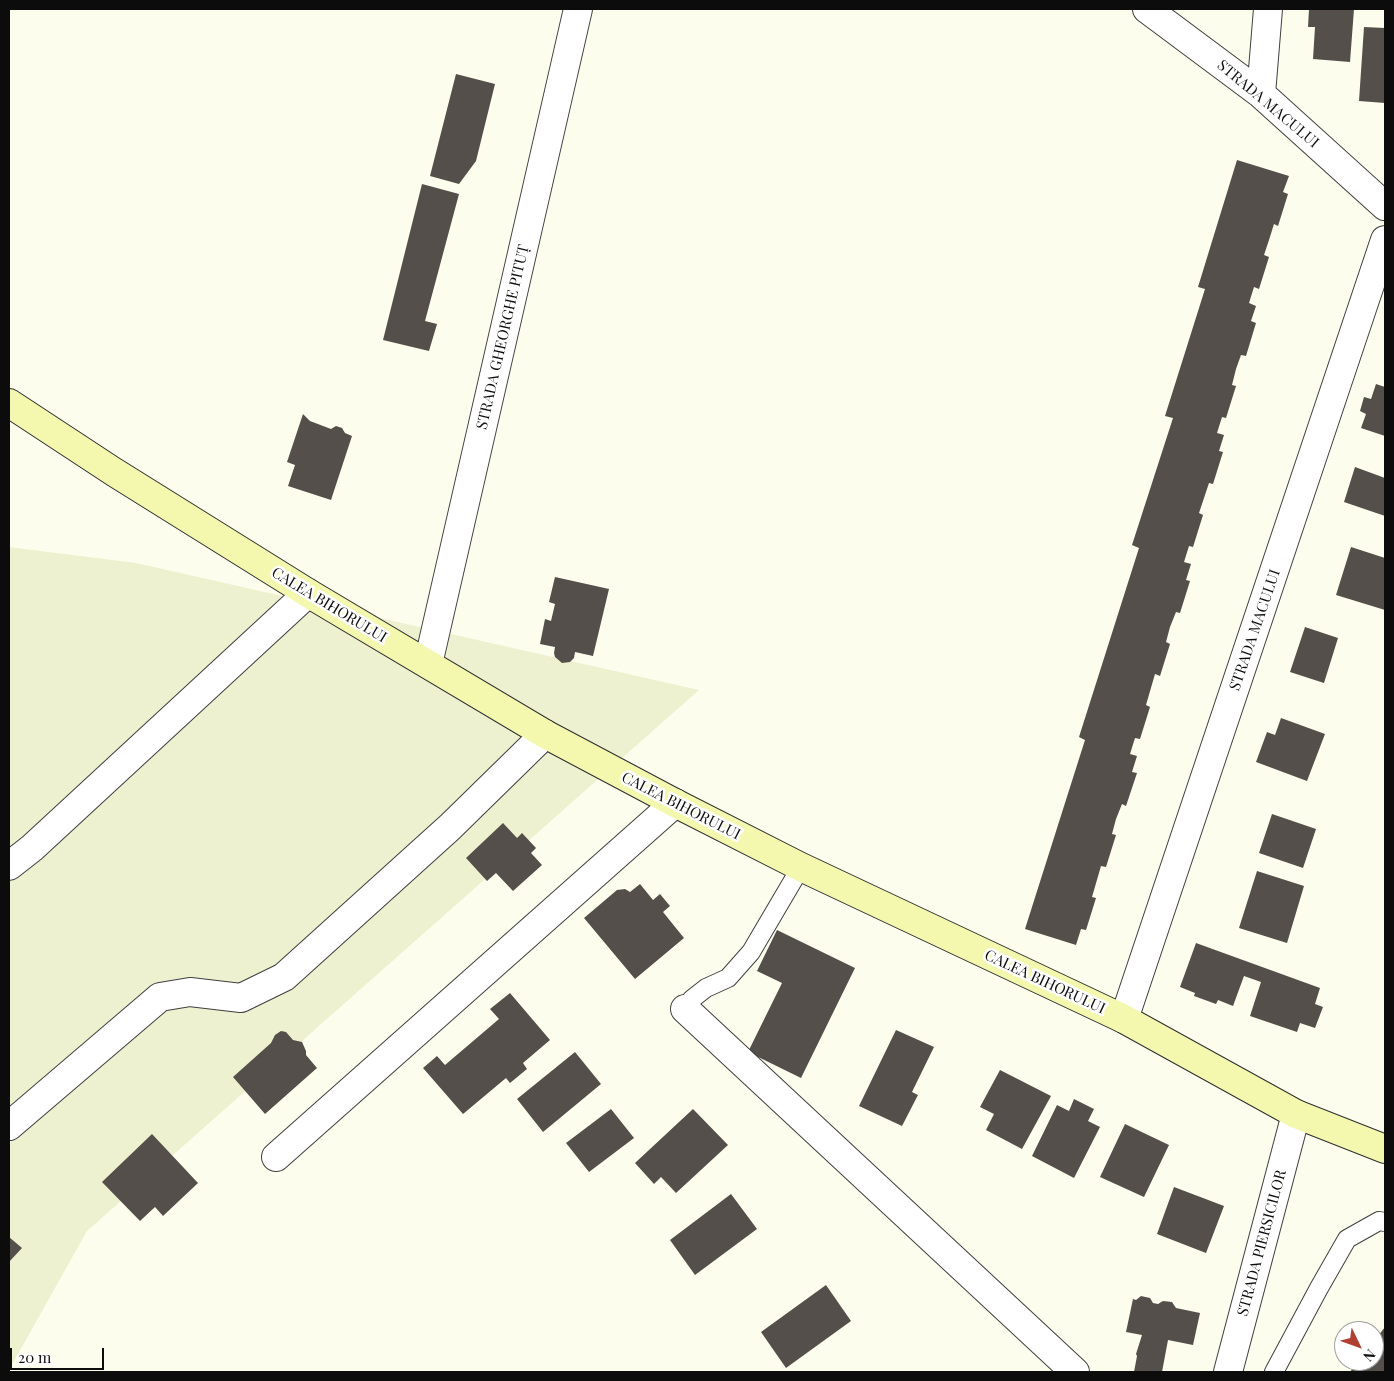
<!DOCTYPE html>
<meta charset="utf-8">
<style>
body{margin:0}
#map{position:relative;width:1394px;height:1381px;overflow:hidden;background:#fdfded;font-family:"Playfair Display",serif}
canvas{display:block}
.frame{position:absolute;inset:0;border:10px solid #0c0c0c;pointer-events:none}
.north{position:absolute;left:1334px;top:1321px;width:50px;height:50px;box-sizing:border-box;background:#fff;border:1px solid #9e9e9e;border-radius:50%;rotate:132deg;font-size:14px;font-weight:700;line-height:20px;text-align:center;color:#0c0c0c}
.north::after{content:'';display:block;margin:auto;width:18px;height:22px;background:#b04031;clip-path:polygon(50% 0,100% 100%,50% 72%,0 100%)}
.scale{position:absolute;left:10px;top:1348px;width:94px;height:22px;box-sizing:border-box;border:2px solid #0c0c0c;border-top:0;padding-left:6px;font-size:15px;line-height:18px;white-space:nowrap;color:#0c0c0c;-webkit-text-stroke:4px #fff;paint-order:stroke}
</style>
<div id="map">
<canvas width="1394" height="1381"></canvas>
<div class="frame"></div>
<div class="north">N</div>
<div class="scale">20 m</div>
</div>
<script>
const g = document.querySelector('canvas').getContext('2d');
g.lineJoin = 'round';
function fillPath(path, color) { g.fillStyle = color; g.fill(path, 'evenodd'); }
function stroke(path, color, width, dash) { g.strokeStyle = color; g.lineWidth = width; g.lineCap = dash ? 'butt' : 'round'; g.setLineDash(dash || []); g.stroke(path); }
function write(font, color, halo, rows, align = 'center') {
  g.font = font + ' "Playfair Display",serif'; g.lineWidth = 5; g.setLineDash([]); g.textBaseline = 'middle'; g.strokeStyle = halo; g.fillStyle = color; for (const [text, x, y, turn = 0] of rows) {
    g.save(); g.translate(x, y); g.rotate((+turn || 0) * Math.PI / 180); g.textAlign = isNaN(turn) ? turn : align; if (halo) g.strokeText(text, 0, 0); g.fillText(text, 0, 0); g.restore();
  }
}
fillPath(new Path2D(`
 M 9,547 L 136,563 L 699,690 L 87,1231 L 9,1370 Z`), '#eef1cf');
fillPath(new Path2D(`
 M 1309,9 L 1354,9 L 1350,62 L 1313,59 L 1315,27 L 1308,27 Z
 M 1364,27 L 1385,28 L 1385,103 L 1359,101 Z
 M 456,74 L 495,84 L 476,161 L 459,184 L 430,176 Z
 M 1237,160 L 1289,176 L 1283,192 L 1288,194 L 1278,226 L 1274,224 L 1269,240 L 1264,255 L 1269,257 L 1259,289 L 1254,287 L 1249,303 L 1256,306 L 1251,321 L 1256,323 L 1246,356 L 1241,355 L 1236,369 L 1232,385 L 1236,386 L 1226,418 L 1222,417 L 1217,433 L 1224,435 L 1219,451 L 1223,452 L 1213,484 L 1209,483 L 1199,513 L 1203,515 L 1193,547 L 1189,546 L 1184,562 L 1191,564 L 1186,580 L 1190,581 L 1180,613 L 1176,612 L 1170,627 L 1166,642 L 1170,644 L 1160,676 L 1155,674 L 1146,705 L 1150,707 L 1140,739 L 1135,738 L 1130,754 L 1137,756 L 1132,772 L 1137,773 L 1126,806 L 1122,804 L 1116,819 L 1112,834 L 1116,835 L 1106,867 L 1101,866 L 1092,897 L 1096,898 L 1086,930 L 1081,929 L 1076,945 L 1025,929 L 1085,740 L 1079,737 L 1139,548 L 1132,545 L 1173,418 L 1165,416 L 1205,289 L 1198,287 Z
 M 422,184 L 459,194 L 425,321 L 437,324 L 429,351 L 383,340 Z
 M 1376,384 L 1385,387 L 1385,436 L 1361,428 L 1366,414 L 1360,411 L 1364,397 L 1371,399 Z
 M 303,414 L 310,421 L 331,429 L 336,426 L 342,428 L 345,433 L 352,436 L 331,500 L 288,486 L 295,465 L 287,462 Z
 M 1355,467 L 1385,478 L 1385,516 L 1344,502 Z
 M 1351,547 L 1385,558 L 1385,610 L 1336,595 Z
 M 555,577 L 609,589 L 593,656 L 575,652 L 574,658 L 570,662 L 562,663 L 555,657 L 554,653 L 555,647 L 540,644 L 545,619 L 551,621 L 555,604 L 549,602 Z
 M 1305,627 L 1338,638 L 1324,683 L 1290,672 Z
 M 1281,718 L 1325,734 L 1307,781 L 1256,762 L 1267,732 L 1275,735 Z
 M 1272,814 L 1316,829 L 1303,868 L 1259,853 Z
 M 503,823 L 517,838 L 522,833 L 536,848 L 531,853 L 542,865 L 513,891 L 496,873 L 487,881 L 466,858 Z
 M 1257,871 L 1304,886 L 1287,943 L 1239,928 Z
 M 640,884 L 653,900 L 660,894 L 670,906 L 663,912 L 684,938 L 635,979 L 584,918 L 617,890 L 625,889 L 630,892 Z
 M 777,930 L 855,968 L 801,1078 L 748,1052 L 782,983 L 757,971 Z
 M 1196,943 L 1320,988 L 1315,1004 L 1323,1007 L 1315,1028 L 1300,1023 L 1297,1032 L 1250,1016 L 1261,982 L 1244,976 L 1233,1006 L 1218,1000 L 1216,1004 L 1194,996 L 1195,993 L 1180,987 Z
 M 510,993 L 550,1040 L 523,1063 L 527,1069 L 510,1083 L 506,1078 L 463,1114 L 423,1068 L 437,1056 L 445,1065 L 499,1019 L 490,1009 Z
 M 896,1030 L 934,1047 L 912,1092 L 918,1095 L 902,1126 L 859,1106 Z
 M 281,1031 L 286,1032 L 293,1040 L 302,1042 L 306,1051 L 306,1055 L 317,1068 L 265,1114 L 233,1077 L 271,1043 L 275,1035 Z
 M 575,1052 L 601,1084 L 543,1132 L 517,1099 Z
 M 1000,1070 L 1051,1096 L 1022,1149 L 986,1130 L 994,1114 L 980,1107 Z
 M 1074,1099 L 1094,1109 L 1088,1121 L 1100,1127 L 1074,1178 L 1032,1156 L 1057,1105 L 1069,1111 Z
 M 611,1109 L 634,1138 L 589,1172 L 566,1143 Z
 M 693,1109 L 728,1145 L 676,1193 L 661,1177 L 654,1184 L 635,1163 Z
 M 1125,1124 L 1169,1145 L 1144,1197 L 1100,1177 Z
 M 152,1134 L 198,1183 L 163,1216 L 155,1207 L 140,1221 L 102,1182 Z
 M 1174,1187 L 1224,1206 L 1206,1253 L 1157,1234 Z
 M 731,1194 L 757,1229 L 695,1275 L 670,1240 Z
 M 9,1237 L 22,1248 L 9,1262 Z
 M 826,1285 L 851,1321 L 786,1368 L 761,1332 Z
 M 1141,1296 L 1150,1298 L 1153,1303 L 1158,1304 L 1163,1301 L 1172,1302 L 1176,1308 L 1200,1313 L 1193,1345 L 1168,1340 L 1162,1372 L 1134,1372 L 1137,1356 L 1136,1354 L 1142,1335 L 1126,1332 L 1133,1299 L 1136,1300 Z
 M 1385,1327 L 1385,1372 L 1350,1372 L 1358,1361 L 1374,1361 L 1374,1341 Z`), '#544f4a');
const lane = new Path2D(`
 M 685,1009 L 692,999 L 706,988 L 728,978 L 751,952 L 801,867
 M 1274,1372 L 1319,1288 L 1347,1239 L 1379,1221 L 1385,1222`);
const street = new Path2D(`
 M 1147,9 L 1261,94 L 1385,206
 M 1261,94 L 1268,9
 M 428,664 L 578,9
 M 9,866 L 32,848 L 308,593
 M 685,1009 L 1075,1372
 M 1124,1019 L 1385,240
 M 9,1126 L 160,997 L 190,992 L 241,998 L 284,977 L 450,827 L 545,734
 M 276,1157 L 675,803
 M 1228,1372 L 1296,1114`);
const secondary = new Path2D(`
 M 9,403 L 114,472 L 308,593 L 545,734 L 675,803 L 801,867 L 1124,1019 L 1296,1114 L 1385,1149`);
stroke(lane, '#3f3f3f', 20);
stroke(street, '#3f3f3f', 30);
stroke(secondary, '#2e2e2e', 30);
stroke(lane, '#fff', 18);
stroke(street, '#fff', 28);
stroke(secondary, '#f4f8ae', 28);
write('15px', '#0c0c0c', '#fff', [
 ["STRADA MACULUI",1268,104,40],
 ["STRADA GHEORGHE PITUȚ",503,337,-77],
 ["CALEA BIHORULUI",329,605,31],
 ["STRADA MACULUI",1255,630,-71],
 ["CALEA BIHORULUI",681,806,27],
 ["CALEA BIHORULUI",1045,982,25],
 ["STRADA PIERSICILOR",1262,1243,-75]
]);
</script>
